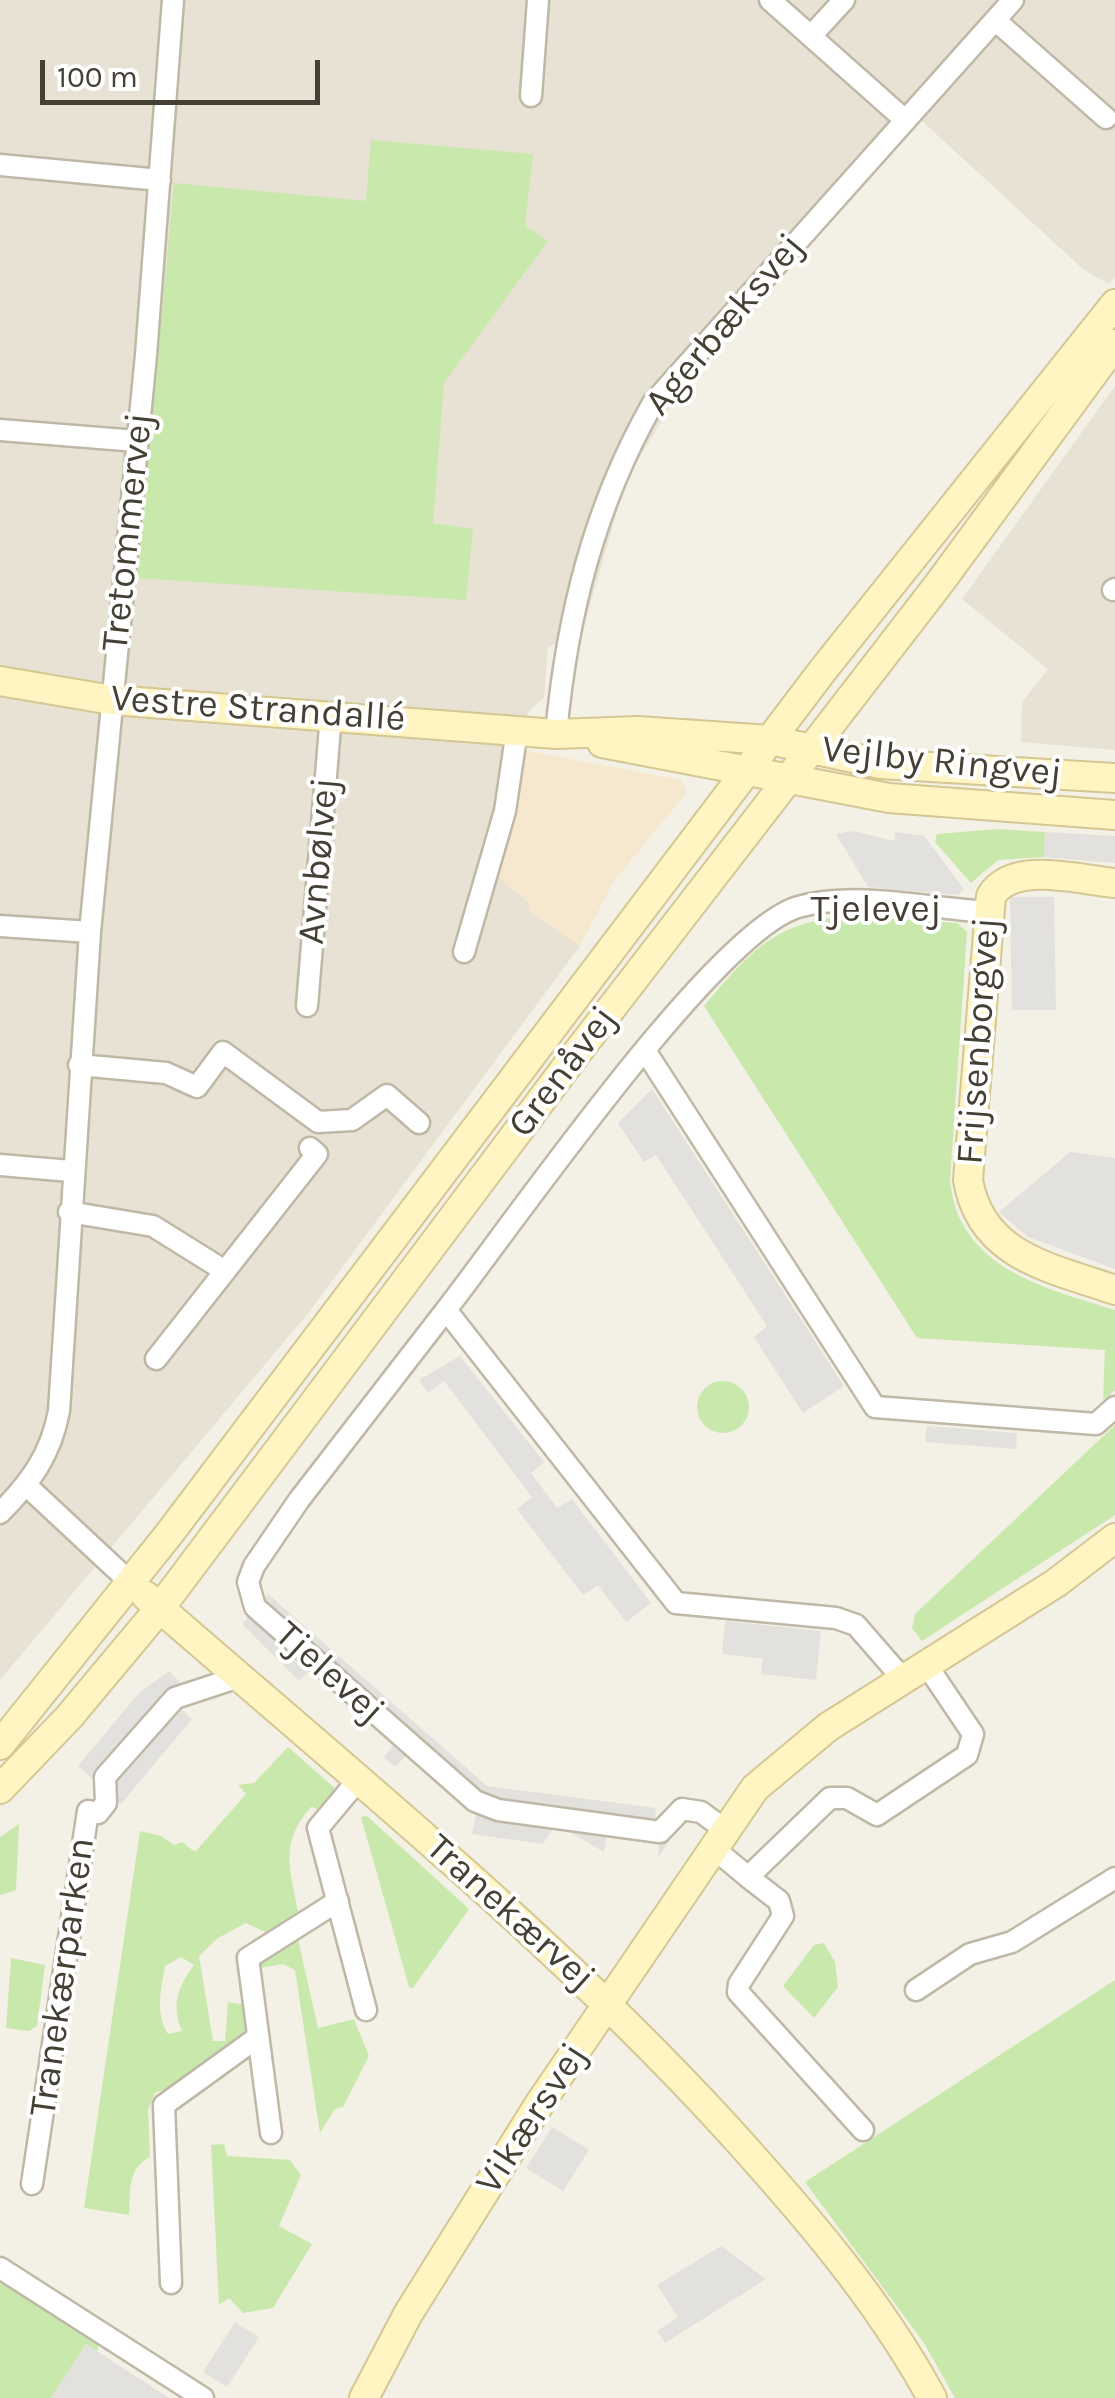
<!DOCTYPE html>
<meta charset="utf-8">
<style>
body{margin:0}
#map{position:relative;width:1115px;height:2398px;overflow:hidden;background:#f3f0e5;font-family:Karla,sans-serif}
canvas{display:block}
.scale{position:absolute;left:40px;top:60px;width:280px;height:45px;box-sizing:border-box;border:5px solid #454034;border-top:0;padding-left:12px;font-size:30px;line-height:35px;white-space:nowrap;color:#454034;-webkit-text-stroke:8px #fff;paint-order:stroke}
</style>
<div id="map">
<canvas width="1115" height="2398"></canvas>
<div class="scale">100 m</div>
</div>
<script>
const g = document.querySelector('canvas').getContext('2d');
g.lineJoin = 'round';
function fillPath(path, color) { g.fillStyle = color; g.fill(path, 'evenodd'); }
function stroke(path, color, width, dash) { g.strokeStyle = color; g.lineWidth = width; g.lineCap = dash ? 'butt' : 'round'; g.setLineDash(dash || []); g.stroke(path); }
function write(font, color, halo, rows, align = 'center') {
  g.font = font + ' Karla,sans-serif'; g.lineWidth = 8; g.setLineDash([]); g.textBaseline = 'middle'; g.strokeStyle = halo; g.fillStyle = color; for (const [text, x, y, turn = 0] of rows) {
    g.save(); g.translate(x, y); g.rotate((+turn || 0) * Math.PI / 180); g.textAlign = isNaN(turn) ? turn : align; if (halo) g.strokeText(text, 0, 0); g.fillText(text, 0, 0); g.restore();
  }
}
fillPath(new Path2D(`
 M 0,0 L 1115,0 L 1115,276 L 1109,284 L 1084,270 L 922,121 L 682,389 L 638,459 L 621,498 L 582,632 L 548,647 L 544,698 L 528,712 L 503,779 L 498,876 L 528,902 L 531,913 L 580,946 L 309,1312 L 0,1680 Z
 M 1115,386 L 1115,750 L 1021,742 L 1022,702 L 1048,669 L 962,599 Z`), '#e7e2d3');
fillPath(new Path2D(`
 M 523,750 L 681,780 L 687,792 L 614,881 L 580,946 L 531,913 L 528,902 L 497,876 L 516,808 Z`), '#f6e8cf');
fillPath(new Path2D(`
 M 371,140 L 533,154 L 525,226 L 548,241 L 444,383 L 433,523 L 473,529 L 466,600 L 137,578 L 174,183 L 366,201 Z
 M 997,829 L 1045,832 L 1044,857 L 998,860 L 971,883 L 935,842 L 937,834 Z
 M 850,916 L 957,923 L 967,932 L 950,1180 C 958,1268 1042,1287 1115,1310 L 1115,1390 L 1103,1401 L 1105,1350 L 917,1338 L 704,1006 C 751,951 775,921 850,916 Z
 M697 1407a26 26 0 1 1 52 0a26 26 0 1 1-52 0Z
 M 1115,1425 L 1115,1515 L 922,1641 L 912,1628 L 915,1614 Z
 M 288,1747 L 338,1791 L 321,1810 L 311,1807 C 279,1843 290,1868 298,1912 L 267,1933 L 246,1923 L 218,1938 L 199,1956 L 213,2041 L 225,2041 L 228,2002 L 246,2005 L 250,2031 L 177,2084 L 155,2093 L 148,2110 L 150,2157 C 126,2170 131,2191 129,2215 L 84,2208 L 140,1831 L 161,1836 L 174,1845 L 182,1842 L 195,1852 L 246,1794 L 238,1785 L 254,1783 ZM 181,1957 L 194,1965 C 178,1986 171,2005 182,2031 L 168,2034 C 155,2013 161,1990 165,1966 Z
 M 367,1816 L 469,1909 L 413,1988 L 409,1987 L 361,1817 Z
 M 19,1824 L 16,1890 L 0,1895 L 0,1837 Z
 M 297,1935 L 318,2028 L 354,2019 L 369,2056 L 343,2107 L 335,2109 L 320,2133 L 295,1970 L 283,1964 L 259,1968 L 259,1957 Z
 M 824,1943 L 835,1962 L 838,1987 L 814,2018 L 783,1986 L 814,1945 Z
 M 11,1958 L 45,1965 L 37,2026 L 29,2031 L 6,2028 Z
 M 1115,1980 L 1115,2398 L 955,2398 L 924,2343 L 805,2182 Z
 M 224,2144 L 227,2156 L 290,2160 L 301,2175 L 279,2226 L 312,2244 L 273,2308 L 243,2313 L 229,2298 L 219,2305 L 211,2145 Z
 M 0,2282 L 99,2341 L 97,2351 L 86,2344 L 51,2398 L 0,2398 Z`), '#c9e9ac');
fillPath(new Path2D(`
 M 854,831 L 894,841 L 895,832 L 924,836 L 964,889 L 958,895 L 868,887 L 836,834 Z
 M 1045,832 L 1115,836 L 1115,863 L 1044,857 Z
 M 1010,897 L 1054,897 L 1056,1010 L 1012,1010 Z
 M 652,1089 L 844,1386 L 803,1413 L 754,1337 L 767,1326 L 656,1155 L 644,1162 L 618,1123 Z
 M 1070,1152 L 1115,1158 L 1115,1269 L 1028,1237 L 999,1212 Z
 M 460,1356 L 544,1462 L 531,1473 L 557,1508 L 572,1499 L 651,1603 L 626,1622 L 598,1585 L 583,1595 L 517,1509 L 532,1497 L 444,1381 L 428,1393 L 419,1380 Z
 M 927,1426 L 1017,1433 L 1016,1449 L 925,1442 Z
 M 268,1594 L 487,1786 L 656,1808 L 655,1823 L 679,1826 L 658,1858 L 659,1842 L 607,1835 L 604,1852 L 556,1824 L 543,1844 L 472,1834 L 476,1815 L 408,1754 L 395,1767 L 384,1757 L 395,1743 L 311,1669 L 299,1681 L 242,1624 Z
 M 725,1621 L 821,1631 L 816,1680 L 761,1674 L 763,1659 L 722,1654 Z
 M 169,1671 L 182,1684 L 182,1710 L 192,1719 L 121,1804 L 78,1766 L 139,1693 Z
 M 552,2127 L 589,2150 L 563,2191 L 526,2168 Z
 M 721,2246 L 766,2279 L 665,2343 L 657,2331 L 678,2317 L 657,2285 Z
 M 235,2322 L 259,2337 L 227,2387 L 203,2372 Z
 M 86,2344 L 169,2398 L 51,2398 Z`), '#e3e1dd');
const street = new Path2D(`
 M 770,0 L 905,120
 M 995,20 L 1106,118
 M 811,36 L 844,0
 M 531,96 L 538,0
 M 0,165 L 160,180
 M 0,430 L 137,441
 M 1113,590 L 1115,589
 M 556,734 C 567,615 594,507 653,403 L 1013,0
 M 0,926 L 90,932
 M 464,952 L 505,811 L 517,730
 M 307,1006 L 331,715
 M 646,1052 L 875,1407 L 1096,1424 L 1115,1407
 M 79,1065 L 166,1073 L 197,1087 L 223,1052 L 318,1122 L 352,1120 L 387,1095 L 419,1123
 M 0,1165 L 71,1171
 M 69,1212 L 153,1226 L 225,1271
 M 446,1310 C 510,1228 714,932 798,907 C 855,891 928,908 987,912
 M 156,1359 L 317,1154 L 310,1148
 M 27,1486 L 131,1583
 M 0,1513 C 31,1482 51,1454 59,1411 L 90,932 L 146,355 L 173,0
 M 359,1779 L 318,1828 L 366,2010
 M 724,1829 L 701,1812 L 682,1809 L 660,1832 L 498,1810 L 475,1801 L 255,1607 L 248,1582 L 254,1566 L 299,1500 L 446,1310 L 676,1603 L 836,1618 L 856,1625 L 903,1679
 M 712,1847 L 748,1877
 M 916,1990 L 970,1954 L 1012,1942 L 1115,1878
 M 863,2130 L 738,1992 L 739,1984 L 783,1916 L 779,1901 L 748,1877 L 830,1798 L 847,1798 L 877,1815 L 967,1755 L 973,1734 L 926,1664
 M 271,2133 L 248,1958 L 338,1901
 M 32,2184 L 88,1811 L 98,1813 L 106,1803 L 105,1777 L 175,1698 L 239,1677
 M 0,2268 L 203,2398
 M 171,2283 L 164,2105 L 258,2037`);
const secondary = new Path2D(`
 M 0,681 L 112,700 L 556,734 L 638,731 L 770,740 L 881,764 L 1115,778
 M 602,743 L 889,798 L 1115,815
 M 1115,883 C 1078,880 1013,860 991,896 L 968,1180 C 981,1257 1052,1268 1115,1290
 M 146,1596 C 344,1769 548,1933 726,2127 C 802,2211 878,2298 932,2398
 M 0,1745 L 169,1534 L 823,670 L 1115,304
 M 0,1789 L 69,1717 L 160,1608 L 576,1054 L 938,585 L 1115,344
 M 364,2398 L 408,2314 L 540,2103 L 755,1788 L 828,1727 L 1056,1583 L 1115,1538`);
stroke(street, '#bfb8a7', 25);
stroke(secondary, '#d5c793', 32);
stroke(street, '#fff', 20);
stroke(secondary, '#fff5c3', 28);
write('38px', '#454034', '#fff', [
 ["Agerbæksvej",725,325,-50],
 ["Tretommervej",128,532,-84],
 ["Vestre Strandallé",258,709,4],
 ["Vejlby Ringvej",942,762,6],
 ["Avnbølvej",319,861,-85],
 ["Tjelevej",876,910],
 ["Frijsenborgvej",979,1041,-86],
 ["Grenåvej",563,1072,-53],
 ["Tjelevej",329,1673,42],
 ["Tranekærvej",510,1913,42],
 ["Tranekærparken",63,1977,-82],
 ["Vikærsvej",532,2119,-57]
]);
</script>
